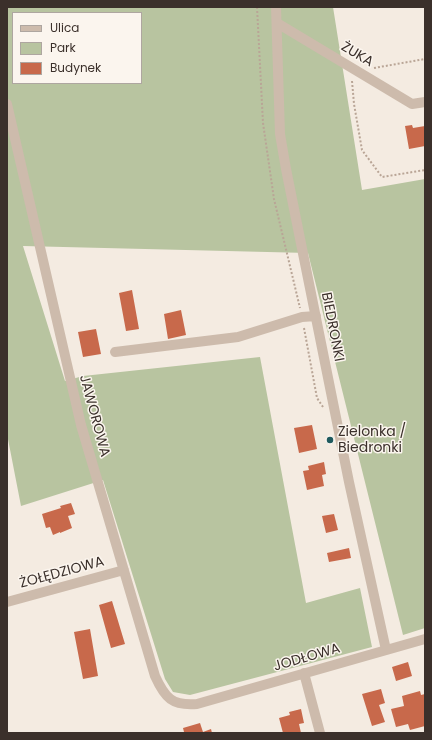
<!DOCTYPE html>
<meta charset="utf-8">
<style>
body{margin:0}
#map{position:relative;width:432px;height:740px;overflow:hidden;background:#f4ebe1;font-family:Poppins,sans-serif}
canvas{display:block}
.frame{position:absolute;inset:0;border:8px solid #3b302b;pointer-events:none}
.legend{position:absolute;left:12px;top:12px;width:130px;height:72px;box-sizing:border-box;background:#fbf5ee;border:1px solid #aea6a0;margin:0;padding:5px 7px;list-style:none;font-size:12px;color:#3b302b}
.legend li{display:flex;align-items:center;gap:8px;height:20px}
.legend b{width:20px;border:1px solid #aea6a0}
</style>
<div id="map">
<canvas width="432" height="740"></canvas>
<div class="frame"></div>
<ul class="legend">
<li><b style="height:5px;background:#cdbbac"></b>Ulica</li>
<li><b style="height:11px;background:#b8c4a0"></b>Park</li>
<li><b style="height:11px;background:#c8694b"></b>Budynek</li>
</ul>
</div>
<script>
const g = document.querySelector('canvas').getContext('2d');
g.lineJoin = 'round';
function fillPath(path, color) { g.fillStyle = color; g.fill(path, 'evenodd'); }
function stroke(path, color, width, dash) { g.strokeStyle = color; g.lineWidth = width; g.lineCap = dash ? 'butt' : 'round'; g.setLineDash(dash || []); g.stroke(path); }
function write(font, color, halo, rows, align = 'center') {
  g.font = font + ' Poppins,sans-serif'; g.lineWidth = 3; g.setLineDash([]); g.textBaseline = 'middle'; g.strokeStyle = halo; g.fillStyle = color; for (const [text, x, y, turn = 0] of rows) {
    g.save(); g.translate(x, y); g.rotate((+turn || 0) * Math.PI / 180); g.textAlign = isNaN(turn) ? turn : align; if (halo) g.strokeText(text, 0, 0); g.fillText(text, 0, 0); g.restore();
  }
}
fillPath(new Path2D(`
 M 7,7 L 333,7 L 362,190 L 425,179 L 425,628 L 403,635 L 308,253 L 23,246 L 65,381 L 83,376 L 260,357 L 306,603 L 360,588 L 372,647 L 190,695 L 173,692 L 165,679 L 103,480 L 21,506 L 7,434 ZM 13,13 L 141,13 L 141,83 L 13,83 Z`), '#b8c4a0');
fillPath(new Path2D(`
 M 412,125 L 413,128 L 425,126 L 425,146 L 409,149 L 405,126 Z
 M 132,290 L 139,329 L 126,331 L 119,293 Z
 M 181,310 L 186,335 L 168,339 L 164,314 Z
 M 96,329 L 101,354 L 83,357 L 78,332 Z
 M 312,425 L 317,449 L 299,453 L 294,428 Z
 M 324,462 L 326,474 L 322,475 L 324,486 L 307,490 L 303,471 L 309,470 L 308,466 Z
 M 71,503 L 75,514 L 68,516 L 72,528 L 60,533 L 60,532 L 53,535 L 50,527 L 46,528 L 42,514 L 61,508 L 60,506 Z
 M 334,514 L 338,530 L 326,533 L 322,516 Z
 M 349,548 L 351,558 L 329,562 L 327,553 Z
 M 112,601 L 125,644 L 111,648 L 99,605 Z
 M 90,629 L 98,676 L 83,679 L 74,632 Z
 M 408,662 L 412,676 L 396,681 L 392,667 Z
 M 381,689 L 385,703 L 379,705 L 385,722 L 372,726 L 362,694 Z
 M 420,691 L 421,695 L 425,694 L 425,726 L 410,730 L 408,724 L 396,727 L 391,709 L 404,706 L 402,696 Z
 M 301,709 L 304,723 L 299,724 L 301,733 L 283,733 L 279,718 L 290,715 L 289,712 Z
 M 200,723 L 203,732 L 211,729 L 212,733 L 181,733 L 184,732 L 183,728 Z`), '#c8694b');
stroke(new Path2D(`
 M 257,7 L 263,123 L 274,199 L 300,308
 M 374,68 L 425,59
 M 352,81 L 354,104 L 362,150 L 382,177 L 425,170
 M 304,328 L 317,398 L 323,407`), '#b9a596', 2, [2, 2]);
stroke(new Path2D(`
 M 276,7 L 280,134 L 286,169 L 349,482 L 386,650
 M 277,23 L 412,104 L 425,102
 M 7,104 L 81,425 L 155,676 C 165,698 172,706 197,704 L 425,639
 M 115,352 L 238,337 L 302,317 L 316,316
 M 7,602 L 124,570
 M 304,673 L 320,733`), '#cdbbac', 10);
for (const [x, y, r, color] of [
 [330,440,4,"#1f5a5e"]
]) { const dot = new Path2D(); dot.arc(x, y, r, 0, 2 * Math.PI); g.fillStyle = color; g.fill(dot); stroke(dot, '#fbf5ee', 1.5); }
write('14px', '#3b302b', '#fbf5ee', [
 ["ŻUKA",357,55,31],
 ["BIEDRONKI",332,327,79],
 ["JAWOROWA",94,416,75],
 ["ŻOŁĘDZIOWA",62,573,-15],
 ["JODŁOWA",307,658,-16]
]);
write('14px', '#3b302b', '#fbf5ee', [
 ["Zielonka /",338,432],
 ["Biedronki",338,448]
], 'left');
</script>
